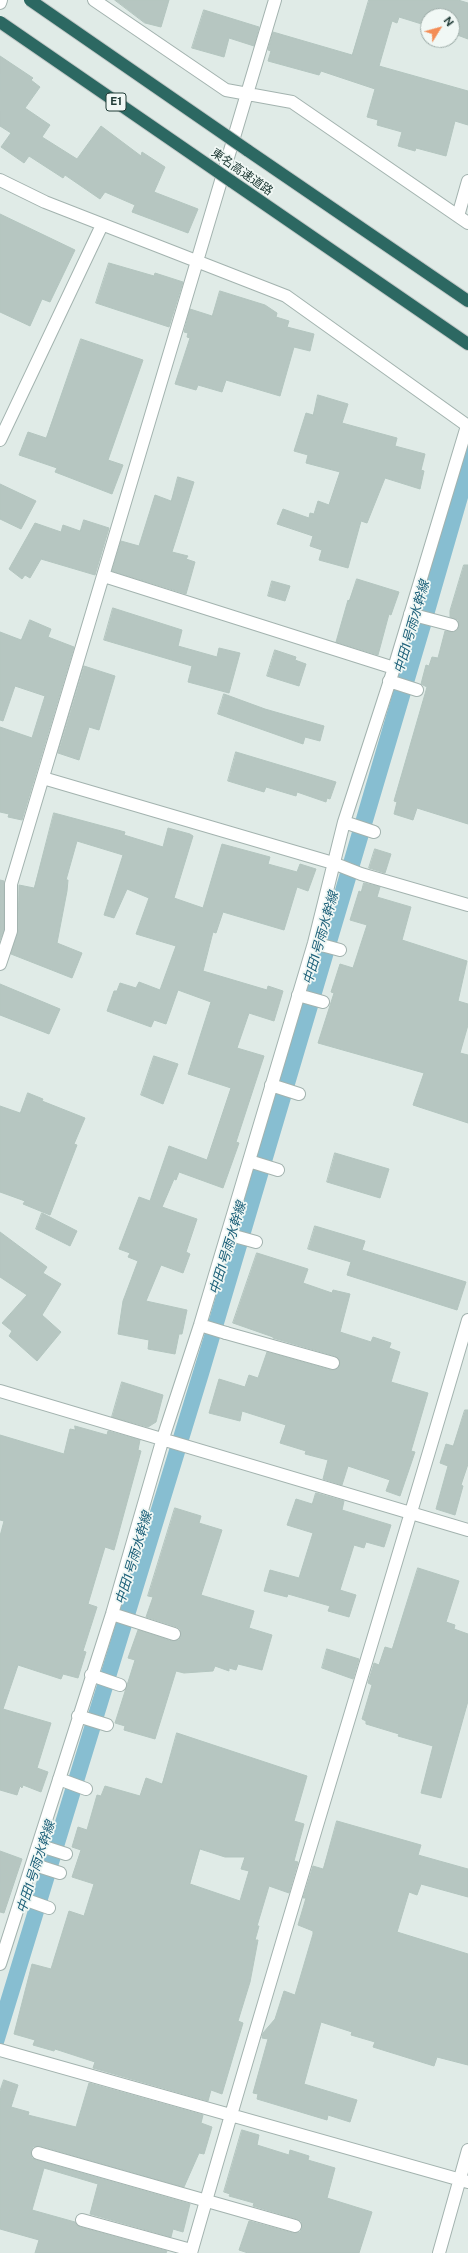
<!DOCTYPE html>
<meta charset="utf-8">
<style>
body{margin:0}
#map{position:relative;width:468px;height:2253px;overflow:hidden;background:#e0ebe7;font-family:"Public Sans",sans-serif}
canvas{display:block}
.north{position:absolute;left:420px;top:8px;width:40px;height:40px;box-sizing:border-box;background:#f1f8f5;border:1px solid #9eada9;border-radius:50%;rotate:53deg;font-size:11px;font-weight:700;line-height:16px;text-align:center;color:#213c37}
.north::after{content:'';display:block;margin:auto;width:14px;height:18px;background:#f38d56;clip-path:polygon(50% 0,100% 100%,50% 72%,0 100%)}
</style>
<div id="map">
<canvas width="468" height="2253"></canvas>
<div class="north">N</div>
</div>
<script>
const g = document.querySelector('canvas').getContext('2d');
g.lineJoin = 'round';
function fillPath(path, color) { g.fillStyle = color; g.fill(path, 'evenodd'); }
function stroke(path, color, width, dash) { g.strokeStyle = color; g.lineWidth = width; g.lineCap = dash ? 'butt' : 'round'; g.setLineDash(dash || []); g.stroke(path); }
function write(font, color, halo, rows, align = 'center') {
  g.font = font + ' "Public Sans","Noto Sans JP",sans-serif'; g.lineWidth = 3.5; g.setLineDash([]); g.textBaseline = 'middle'; g.strokeStyle = halo; g.fillStyle = color; for (const [text, x, y, turn = 0] of rows) {
    g.save(); g.translate(x, y); g.rotate((+turn || 0) * Math.PI / 180); g.textAlign = isNaN(turn) ? turn : align; if (halo) g.strokeText(text, 0, 0); g.fillText(text, 0, 0); g.restore();
  }
}
fillPath(new Path2D(`
 M 468,436 L 468,498 L 431,626 L 208,1378 L 0,2056 L 0,2001 L 210,1316 Z`), '#87bed1');
const building = new Path2D(`
 M 115,0 L 169,0 L 161,27 L 145,23 Z
 M 369,0 L 458,0 L 468,3 L 468,39 L 452,33 L 452,16 L 428,16 L 428,26 L 399,17 L 397,23 L 392,21 L 379,66 L 468,91 L 468,125 L 455,121 L 446,156 L 416,148 L 415,151 L 398,146 L 402,132 L 377,125 L 378,120 L 367,117 L 375,89 L 321,71 L 319,75 L 268,61 L 271,51 L 268,50 L 273,32 L 352,55 Z
 M 204,10 L 259,27 L 254,46 L 229,38 L 224,57 L 192,48 Z
 M 0,56 L 33,78 L 31,80 L 40,87 L 25,108 L 50,125 L 42,137 L 77,159 L 101,126 L 141,156 L 142,152 L 165,167 L 154,192 L 198,209 L 188,233 L 132,212 L 135,205 L 105,192 L 100,199 L 65,175 L 63,178 L 29,156 L 24,163 L 1,147 L 11,133 L 0,126 Z
 M 0,214 L 75,250 L 50,302 L 42,299 L 30,326 L 0,312 Z
 M 109,263 L 154,276 L 155,273 L 183,282 L 169,327 L 96,303 Z
 M 220,291 L 265,305 L 277,313 L 276,317 L 289,321 L 287,327 L 314,334 L 310,351 L 294,347 L 280,396 L 226,380 L 222,392 L 198,385 L 196,390 L 175,384 L 190,338 L 187,337 L 188,333 L 184,332 L 190,309 L 212,316 Z
 M 81,339 L 143,360 L 108,460 L 123,465 L 112,494 L 55,472 L 57,468 L 19,455 L 28,432 L 46,438 Z
 M 318,395 L 348,404 L 342,423 L 397,438 L 395,446 L 425,454 L 421,470 L 424,471 L 420,489 L 385,478 L 367,523 L 361,521 L 348,568 L 319,560 L 322,550 L 310,546 L 313,536 L 277,524 L 283,509 L 309,518 L 310,513 L 314,514 L 318,501 L 329,505 L 340,472 L 306,463 L 308,455 L 294,451 L 306,413 L 313,415 Z
 M 178,477 L 194,482 L 172,552 L 188,556 L 186,559 L 195,562 L 186,594 L 112,571 L 121,541 L 139,546 L 155,495 L 171,501 Z
 M 0,484 L 36,501 L 21,529 L 0,519 Z
 M 84,520 L 109,528 L 95,575 L 41,559 L 30,578 L 25,575 L 22,579 L 9,569 L 35,523 L 61,532 L 63,525 L 80,531 Z
 M 464,565 L 468,565 L 468,824 L 417,808 L 413,820 L 394,814 L 397,802 L 394,801 L 427,687 L 421,684 L 426,665 L 429,666 L 432,657 L 438,658 L 445,631 L 454,632 L 459,627 L 458,620 L 450,617 L 450,611 Z
 M 357,579 L 399,592 L 391,615 L 389,614 L 378,655 L 336,642 L 348,600 L 349,601 Z
 M 272,581 L 290,586 L 285,601 L 268,596 Z
 M 113,608 L 182,630 L 178,646 L 217,657 L 219,648 L 240,653 L 229,693 L 188,682 L 192,666 L 104,640 Z
 M 30,620 L 51,629 L 48,637 L 74,647 L 22,820 L 8,817 L 9,814 L 0,812 L 0,727 L 32,738 L 45,696 L 15,686 L 3,721 L 0,720 L 0,632 L 21,640 Z
 M 275,650 L 296,657 L 295,660 L 306,664 L 299,686 L 267,676 Z
 M 84,666 L 115,676 L 99,730 L 89,727 L 79,760 L 58,753 Z
 M 224,694 L 265,709 L 324,726 L 320,741 L 305,737 L 303,744 L 218,714 Z
 M 236,752 L 336,782 L 330,799 L 327,798 L 326,802 L 297,792 L 296,796 L 266,787 L 264,792 L 228,781 Z
 M 54,813 L 125,832 L 124,835 L 163,847 L 168,828 L 190,834 L 193,836 L 174,898 L 203,908 L 222,844 L 270,857 L 268,864 L 297,872 L 300,864 L 316,869 L 308,891 L 297,887 L 284,930 L 223,912 L 216,933 L 213,932 L 203,971 L 267,990 L 268,986 L 283,991 L 274,1021 L 249,1013 L 237,1048 L 264,1056 L 236,1142 L 239,1143 L 223,1188 L 179,1172 L 176,1180 L 174,1179 L 162,1207 L 197,1219 L 186,1252 L 190,1254 L 183,1273 L 161,1265 L 146,1301 L 187,1310 L 182,1334 L 179,1334 L 175,1354 L 148,1349 L 149,1340 L 118,1334 L 123,1301 L 138,1261 L 128,1257 L 130,1253 L 119,1249 L 139,1197 L 150,1201 L 169,1146 L 207,1160 L 231,1088 L 188,1074 L 211,1002 L 178,990 L 166,1024 L 154,1020 L 151,1027 L 107,1011 L 114,991 L 117,991 L 120,983 L 136,988 L 139,982 L 160,990 L 176,946 L 136,934 L 149,898 L 127,889 L 114,918 L 104,915 L 123,855 L 77,841 L 66,880 L 68,880 L 67,891 L 57,943 L 82,953 L 72,978 L 11,954 L 18,931 L 19,885 L 34,888 Z
 M 375,849 L 391,854 L 385,873 L 369,868 Z
 M 0,880 L 4,881 L 4,930 L 0,940 Z
 M 364,883 L 380,887 L 377,897 L 411,907 L 402,940 L 467,961 L 458,1001 L 468,1004 L 468,1025 L 460,1053 L 468,1055 L 468,1123 L 413,1105 L 424,1073 L 318,1043 L 334,993 L 331,992 L 340,964 L 353,968 L 367,925 L 350,920 L 359,891 L 361,892 Z
 M 0,984 L 60,1009 L 49,1034 L 0,1015 Z
 M 154,1056 L 178,1064 L 163,1104 L 141,1095 Z
 M 28,1093 L 43,1099 L 42,1101 L 85,1118 L 74,1144 L 77,1145 L 50,1215 L 23,1204 L 25,1201 L 0,1192 L 0,1106 L 20,1113 Z
 M 335,1153 L 389,1169 L 380,1198 L 327,1182 Z
 M 42,1213 L 77,1231 L 70,1246 L 36,1229 Z
 M 315,1226 L 365,1241 L 362,1250 L 466,1282 L 457,1310 L 347,1275 L 351,1262 L 308,1249 Z
 M 0,1232 L 47,1267 L 43,1273 L 61,1284 L 42,1315 L 61,1332 L 37,1361 L 9,1336 L 12,1331 L 2,1323 L 27,1295 L 0,1277 Z
 M 257,1253 L 308,1269 L 303,1283 L 332,1293 L 333,1290 L 350,1294 L 340,1332 L 371,1342 L 373,1337 L 391,1343 L 389,1348 L 400,1352 L 391,1382 L 428,1393 L 411,1451 L 415,1452 L 400,1496 L 386,1491 L 390,1480 L 348,1466 L 342,1485 L 323,1479 L 328,1460 L 305,1454 L 306,1451 L 280,1443 L 286,1425 L 242,1411 L 240,1421 L 209,1413 L 219,1379 L 245,1387 L 249,1375 L 258,1378 L 267,1352 L 331,1370 L 335,1370 L 340,1365 L 340,1361 L 335,1356 L 273,1338 L 273,1337 L 233,1323 Z
 M 122,1382 L 163,1395 L 156,1422 L 148,1427 L 112,1417 Z
 M 465,1410 L 468,1410 L 468,1464 L 461,1485 L 463,1486 L 455,1515 L 436,1509 L 448,1466 L 440,1463 L 446,1444 L 453,1446 Z
 M 75,1426 L 107,1435 L 108,1431 L 140,1440 L 138,1450 L 141,1451 L 114,1550 L 105,1547 L 88,1604 L 97,1607 L 83,1651 L 86,1652 L 78,1678 L 63,1674 L 61,1679 L 18,1665 L 3,1709 L 51,1723 L 37,1768 L 48,1772 L 41,1792 L 23,1785 L 22,1788 L 20,1786 L 17,1795 L 0,1790 L 0,1536 L 4,1521 L 0,1520 L 0,1435 L 64,1454 L 70,1429 L 75,1430 Z
 M 316,1493 L 344,1501 L 342,1510 L 391,1525 L 384,1547 L 366,1542 L 364,1548 L 354,1545 L 340,1590 L 356,1595 L 349,1617 L 328,1611 L 330,1606 L 288,1594 L 287,1597 L 264,1591 L 270,1570 L 299,1578 L 313,1533 L 287,1525 L 296,1499 L 312,1504 Z
 M 175,1508 L 201,1516 L 199,1523 L 222,1530 L 201,1595 L 254,1611 L 249,1628 L 272,1635 L 262,1670 L 238,1664 L 236,1670 L 229,1668 L 229,1671 L 215,1666 L 213,1671 L 184,1673 L 176,1671 L 155,1739 L 124,1730 L 125,1726 L 115,1723 L 135,1660 L 128,1658 L 138,1630 L 172,1641 L 179,1640 L 181,1636 L 180,1629 L 177,1627 L 146,1617 L 153,1597 L 148,1596 Z
 M 418,1568 L 459,1581 L 446,1622 L 455,1625 L 454,1629 L 468,1634 L 468,1701 L 441,1798 L 421,1793 L 433,1746 L 398,1736 L 399,1734 L 366,1724 L 366,1721 L 362,1719 L 372,1685 L 368,1683 L 374,1663 L 379,1665 L 385,1647 L 392,1649 Z
 M 327,1649 L 359,1659 L 353,1679 L 322,1668 Z
 M 177,1733 L 307,1776 L 294,1821 L 304,1824 L 294,1861 L 298,1862 L 289,1893 L 269,1886 L 257,1926 L 259,1926 L 255,1940 L 258,1940 L 250,1982 L 238,2021 L 243,2023 L 222,2094 L 211,2090 L 208,2101 L 93,2068 L 95,2062 L 55,2049 L 54,2051 L 33,2045 L 35,2040 L 14,2034 L 32,1964 L 51,1969 L 69,1911 L 84,1916 L 94,1884 L 72,1877 L 81,1850 L 72,1847 L 78,1827 L 87,1830 L 97,1795 L 101,1796 L 105,1786 L 140,1796 L 146,1778 L 162,1784 ZM 200,1849 L 225,1857 L 245,1857 L 241,1869 L 249,1871 L 240,1901 L 190,1884 Z
 M 337,1821 L 421,1845 L 418,1855 L 468,1869 L 468,1897 L 421,1884 L 417,1895 L 409,1892 L 397,1932 L 468,1954 L 468,2065 L 437,2057 L 434,2066 L 373,2047 L 375,2042 L 351,2035 L 352,2032 L 321,2022 L 304,2084 L 357,2100 L 350,2122 L 328,2115 L 327,2120 L 257,2099 L 258,2094 L 253,2093 L 268,2039 L 262,2038 L 263,2033 L 275,2019 L 284,1991 L 295,1995 L 313,1934 L 313,1931 L 298,1925 L 306,1898 L 303,1898 L 313,1866 L 323,1869 Z
 M 0,1851 L 22,1859 L 4,1913 L 0,1912 Z
 M 4,2080 L 18,2085 L 11,2107 L 29,2112 L 28,2115 L 76,2127 L 89,2083 L 203,2115 L 201,2123 L 212,2127 L 204,2154 L 199,2153 L 184,2187 L 40,2146 L 33,2147 L 31,2151 L 32,2158 L 36,2160 L 190,2204 L 183,2232 L 173,2229 L 171,2237 L 90,2214 L 98,2184 L 44,2168 L 32,2210 L 75,2222 L 80,2227 L 167,2251 L 166,2253 L 35,2253 L 39,2240 L 0,2229 L 0,2091 Z
 M 242,2130 L 259,2135 L 257,2145 L 289,2155 L 290,2150 L 309,2156 L 308,2160 L 335,2168 L 327,2198 L 372,2212 L 359,2253 L 248,2253 L 239,2250 L 249,2221 L 293,2233 L 300,2232 L 302,2228 L 301,2221 L 297,2219 L 253,2206 L 254,2203 L 229,2196 L 230,2194 L 224,2192 Z`);
fillPath(building, '#b6c6c1');
stroke(building, '#b3c5bf', 1);
const service = new Path2D(`
 M 226,1333 L 333,1363
 M 38,2153 L 295,2226
 M 82,2220 L 191,2250`);
const minor = new Path2D(`
 M 94,0 L 226,90 L 292,102 L 468,223
 M 0,3 L 1,0
 M 0,180 L 45,202 L 286,296 L 468,426
 M 458,216 L 468,181
 M 0,440 L 102,225
 M 104,576 L 394,668
 M 410,614 L 452,625
 M 389,681 L 417,690
 M 43,778 L 333,863 L 361,874 L 468,905
 M 344,822 L 374,832
 M 314,943 L 340,950
 M 0,964 L 11,931 L 11,884 L 275,0
 M 298,995 L 323,1002
 M 271,1085 L 299,1094
 M 249,1161 L 278,1170
 M 227,1234 L 256,1242
 M 200,1325 L 226,1333
 M 0,1391 L 468,1530
 M 112,1614 L 174,1634
 M 91,1675 L 120,1685
 M 78,1716 L 107,1725
 M 59,1779 L 86,1789
 M 38,1845 L 66,1854
 M 32,1864 L 60,1873
 M 21,1898 L 49,1908
 M 0,1964 L 112,1614 L 163,1438 L 200,1325 L 314,943 L 344,822 L 394,668 L 467,426
 M 0,2050 L 468,2182
 M 191,2253 C 280,1941 377,1631 468,1320
 M 439,2253 L 468,2150`);
const motorway = new Path2D(`
 M 247,150 L 468,301
 M 231,181 L 468,344`);
stroke(service, '#a3b3af', 14);
stroke(minor, '#a3b3af', 14);
stroke(motorway, '#c1c8c7', 14);
stroke(service, '#fff', 12);
stroke(minor, '#fff', 12);
stroke(motorway, '#2c6862', 12);
const motorwayBridge = new Path2D(`
 M 30,0 L 247,150
 M 0,22 L 231,181`);
stroke(motorwayBridge, '#c1c8c7', 14, []);
stroke(motorwayBridge, '#2c6862', 12);
for (const [x, y, w] of [
 [116,102,20]
]) { const box = new Path2D(); box.roundRect(x - w / 2, y - 9, w, 18, 3); g.fillStyle = '#f1f8f5'; g.fill(box); stroke(box, '#213c37', 1); }
write('bold 11px', '#213c37', null, [
 ["E1",116,102]
]);
write('12px', '#213c37', '#f1f8f5', [
 ["東名高速道路",242,172,35]
]);
write('italic 13px', '#1b5f78', '#f1f8f5', [
 ["中田1号雨水幹線",412,627,-74],
 ["中田1号雨水幹線",321,938,-74],
 ["中田1号雨水幹線",228,1248,-73],
 ["中田1号雨水幹線",134,1558,-73],
 ["中田1号雨水幹線",36,1867,-72]
]);
</script>
